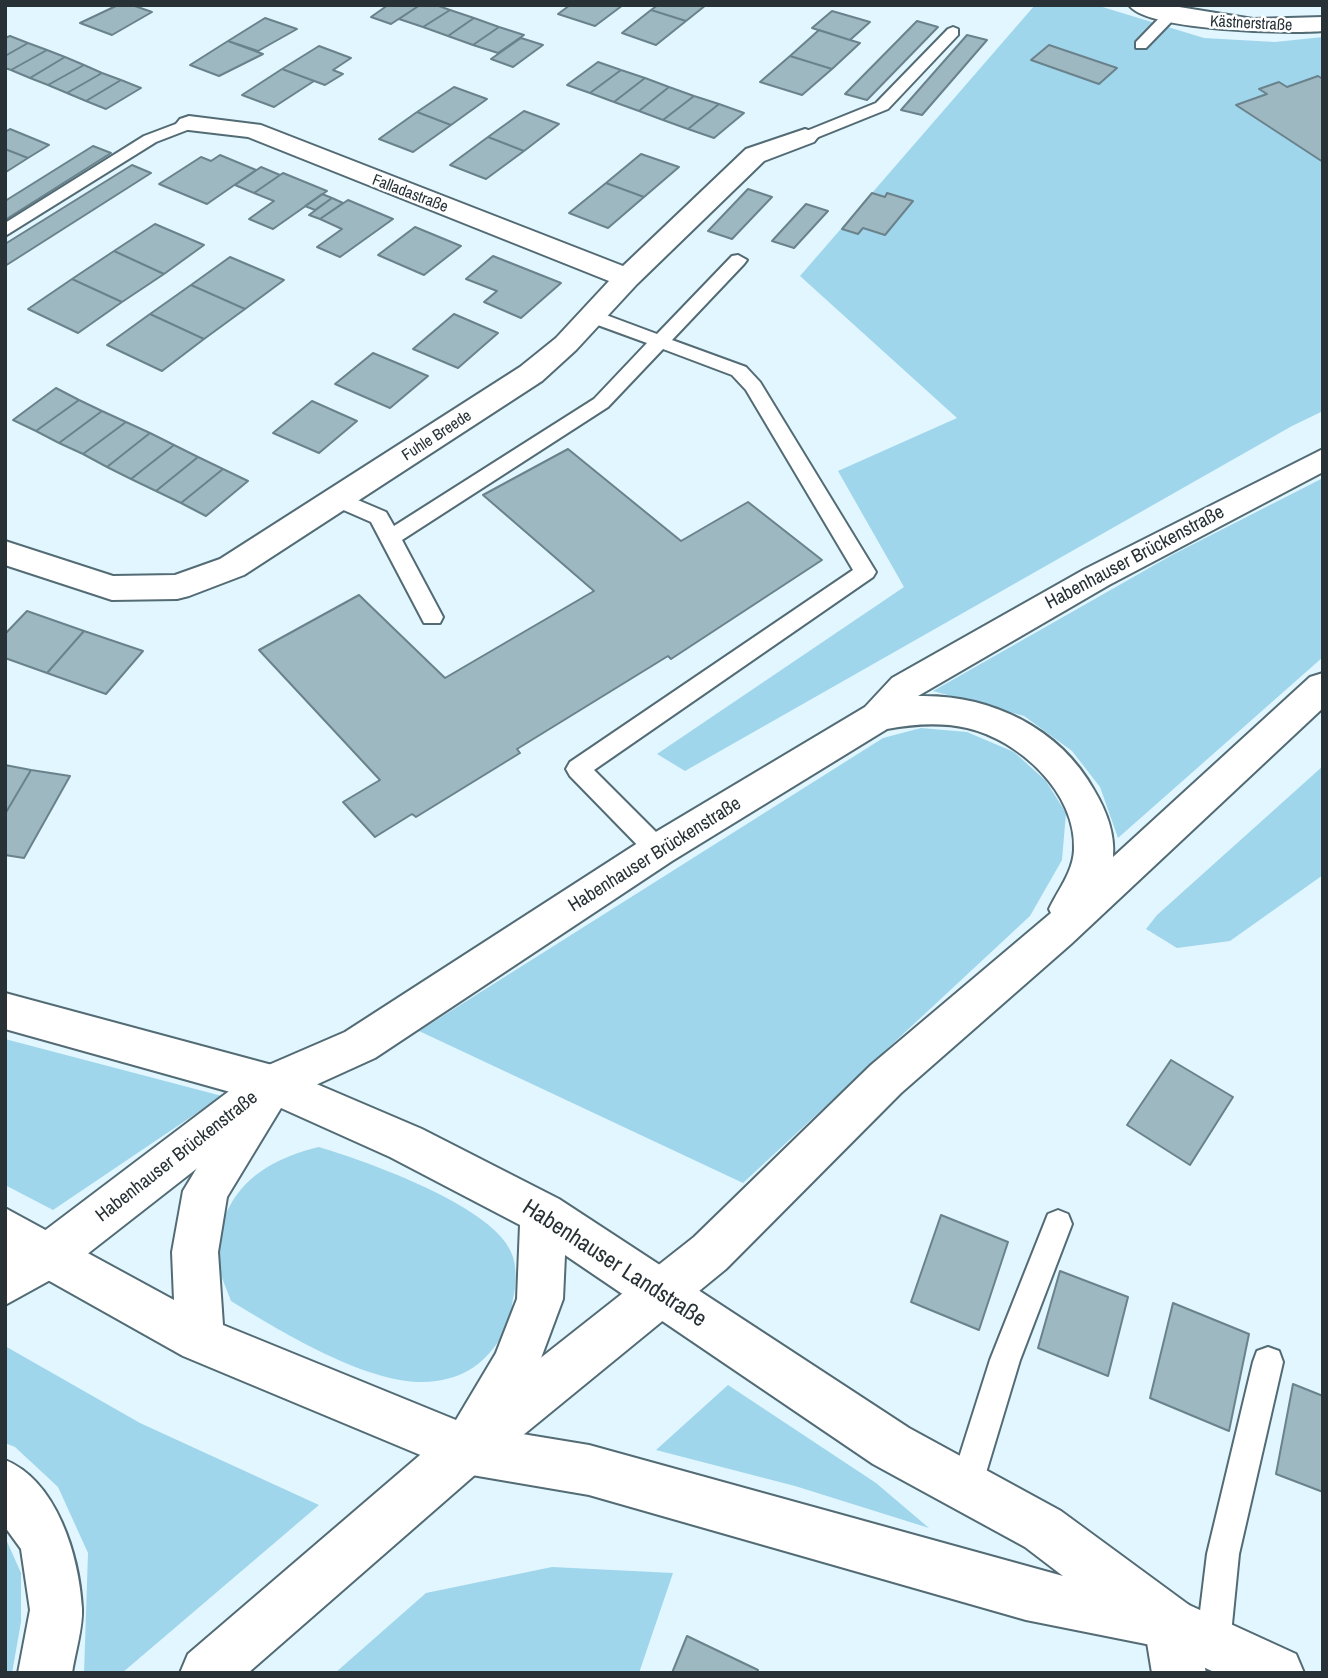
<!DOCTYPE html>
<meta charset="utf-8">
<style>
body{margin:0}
#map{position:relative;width:1328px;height:1678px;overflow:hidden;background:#e1f6ff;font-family:"Archivo Narrow",sans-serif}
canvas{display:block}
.frame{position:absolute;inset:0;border:7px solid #283236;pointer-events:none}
</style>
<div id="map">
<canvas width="1328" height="1678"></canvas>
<div class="frame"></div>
</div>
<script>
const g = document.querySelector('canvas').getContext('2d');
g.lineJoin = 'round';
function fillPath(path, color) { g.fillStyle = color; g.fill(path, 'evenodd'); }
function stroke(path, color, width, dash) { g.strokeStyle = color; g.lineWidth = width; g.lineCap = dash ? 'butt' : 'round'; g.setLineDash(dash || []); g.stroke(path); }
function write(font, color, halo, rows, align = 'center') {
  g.font = font + ' "Archivo Narrow",sans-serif'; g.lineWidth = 5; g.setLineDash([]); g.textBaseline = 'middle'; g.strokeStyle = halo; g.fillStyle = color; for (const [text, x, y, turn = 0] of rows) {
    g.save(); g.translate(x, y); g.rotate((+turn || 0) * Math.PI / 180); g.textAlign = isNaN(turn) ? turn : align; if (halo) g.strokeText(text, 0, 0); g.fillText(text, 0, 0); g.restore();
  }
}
fillPath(new Path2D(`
 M 1035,5 L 1096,5 L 1204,38 L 1275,42 L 1323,37 L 1323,411 L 1292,426 L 685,771 L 657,754 L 904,587 L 838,471 L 957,418 L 800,276 Z
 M 1323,478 L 1323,657 L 1118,838 L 1100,787 L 1072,751 L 1024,716 L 933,691 L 1172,555 Z
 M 921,728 L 967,732 L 1014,752 L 1046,781 L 1066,813 L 1062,860 L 1030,916 L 743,1183 L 419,1031 L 883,738 Z
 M 1323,766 L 1323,875 L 1230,941 L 1177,948 L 1146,929 L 1157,915 Z
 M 5,1039 L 222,1096 L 53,1210 L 5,1185 Z
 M 319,1147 C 365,1161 499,1207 513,1257 C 517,1270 516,1287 513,1299 C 511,1309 511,1322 506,1330 C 488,1359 471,1376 436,1381 C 377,1391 280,1331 231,1301 C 226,1287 217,1269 217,1255 C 221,1191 261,1161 319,1147 Z
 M 5,1346 L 140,1423 L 319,1505 L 122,1673 L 84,1673 L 88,1553 L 58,1487 L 15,1447 L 5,1443 Z
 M 728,1385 L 876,1483 L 929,1528 L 795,1486 L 656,1450 Z
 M 5,1537 L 21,1573 L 21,1622 L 12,1673 L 5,1673 Z
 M 552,1567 L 673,1573 L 639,1673 L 335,1673 L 426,1593 Z`), '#a0d6eb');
const building = new Path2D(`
 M 118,5 L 132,5 L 152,12 L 112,35 L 80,23 Z
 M 388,5 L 420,5 L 391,24 L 371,17 Z
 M 420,5 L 436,5 L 450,10 L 423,27 L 399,19 Z
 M 570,5 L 623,5 L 595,26 L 558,14 Z
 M 658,5 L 706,5 L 686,21 L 651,10 Z
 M 450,10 L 474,18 L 448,36 L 423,27 Z
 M 651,10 L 686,21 L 656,45 L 622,33 Z
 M 832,11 L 870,22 L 850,40 L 812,28 Z
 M 265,18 L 297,29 L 258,51 L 228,41 Z
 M 474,18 L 499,27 L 473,45 L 448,36 Z
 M 917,21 L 938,27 L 867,100 L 845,94 Z
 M 499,27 L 524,35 L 498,53 L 473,45 Z
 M 819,30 L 850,40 L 860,43 L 832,69 L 790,56 Z
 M 967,35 L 987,40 L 922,115 L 901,110 Z
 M 10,36 L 28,43 L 5,56 L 5,38 Z
 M 521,38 L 543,45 L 513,67 L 491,59 Z
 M 228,41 L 263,54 L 219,76 L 190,65 Z
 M 28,43 L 47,50 L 11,70 L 5,68 L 5,56 Z
 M 1049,45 L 1117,68 L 1099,84 L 1031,60 Z
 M 319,46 L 351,58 L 333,70 L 343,74 L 325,85 L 282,69 Z
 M 47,50 L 65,57 L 30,78 L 11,70 Z
 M 790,56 L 832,69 L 802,95 L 760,82 Z
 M 65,57 L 84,65 L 48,85 L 30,78 Z
 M 598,62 L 621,70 L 590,93 L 567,85 Z
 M 84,65 L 102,73 L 67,93 L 48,85 Z
 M 282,69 L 314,81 L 274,107 L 242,95 Z
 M 621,70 L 645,78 L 614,102 L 590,93 Z
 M 102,73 L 121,80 L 86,101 L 67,93 Z
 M 1318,76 L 1323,79 L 1323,162 L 1236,105 L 1267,94 L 1259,89 L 1279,82 L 1287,87 Z
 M 645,78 L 669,87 L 639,111 L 614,102 Z
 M 121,80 L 141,88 L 106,109 L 86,101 Z
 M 454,87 L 487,99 L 451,125 L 417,112 Z
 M 669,87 L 694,96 L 663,120 L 639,111 Z
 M 694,96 L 719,104 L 688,129 L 663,120 Z
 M 719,104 L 744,113 L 714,138 L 688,129 Z
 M 524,111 L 559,124 L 524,151 L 488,137 Z
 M 417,112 L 451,125 L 413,152 L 379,139 Z
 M 10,129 L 49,145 L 28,158 L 5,149 L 5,132 Z
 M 488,137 L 524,151 L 486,179 L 450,165 Z
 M 93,146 L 111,153 L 5,220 L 5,201 Z
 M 5,149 L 28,158 L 6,172 Z
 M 641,154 L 679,167 L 644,197 L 606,183 Z
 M 220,155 L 256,170 L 207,204 L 159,184 L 201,157 L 211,161 Z
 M 132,165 L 151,173 L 5,266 L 5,244 Z
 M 261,167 L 280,175 L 254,193 L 235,185 Z
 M 283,173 L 327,191 L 273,229 L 249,219 L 274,201 L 254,193 Z
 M 606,183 L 644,197 L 608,228 L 569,213 Z
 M 748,189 L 772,197 L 732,239 L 708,231 Z
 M 872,193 L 885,197 L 887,193 L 913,201 L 885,235 L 863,228 L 858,234 L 842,229 Z
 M 322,194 L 332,198 L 315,210 L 305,206 Z
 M 332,198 L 343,203 L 320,219 L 309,215 Z
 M 348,200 L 393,219 L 340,257 L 317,247 L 342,229 L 320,219 Z
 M 806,204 L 828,211 L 794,248 L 772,241 Z
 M 155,224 L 204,245 L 164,274 L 114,251 Z
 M 415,227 L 461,246 L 424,275 L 378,255 Z
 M 114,251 L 164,274 L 122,302 L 72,279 Z
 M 493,256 L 561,283 L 521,318 L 484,302 L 497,291 L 466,279 Z
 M 230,257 L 284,280 L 245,309 L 191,285 Z
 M 72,279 L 122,302 L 78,333 L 28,309 Z
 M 191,285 L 245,309 L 204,339 L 150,314 Z
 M 150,314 L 204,339 L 162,371 L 107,345 Z
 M 454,314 L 498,333 L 458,368 L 413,349 Z
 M 373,353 L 428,376 L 390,408 L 335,384 Z
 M 56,388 L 79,400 L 36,431 L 13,420 Z
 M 79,400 L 102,411 L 59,443 L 36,431 Z
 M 312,401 L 357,421 L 319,453 L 273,433 Z
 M 102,411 L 126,422 L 83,454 L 59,443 Z
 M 126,422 L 150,433 L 107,467 L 83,454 Z
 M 150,433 L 174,445 L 131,479 L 107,467 Z
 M 174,445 L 198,457 L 156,491 L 131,479 Z
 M 568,449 L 681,541 L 748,502 L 822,560 L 671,659 L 668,656 L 517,749 L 520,753 L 416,817 L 412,814 L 375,837 L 343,802 L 380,780 L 259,650 L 359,595 L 445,678 L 594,591 L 483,495 Z
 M 198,457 L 223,469 L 181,503 L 156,491 Z
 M 223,469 L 248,481 L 206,516 L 181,503 Z
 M 27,611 L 84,631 L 47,673 L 5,658 L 5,634 Z
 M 84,631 L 143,651 L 106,694 L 47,673 Z
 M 5,765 L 31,770 L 5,814 Z
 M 31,770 L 70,776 L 24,858 L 5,855 L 5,814 Z
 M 1171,1060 L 1233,1097 L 1190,1165 L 1127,1125 Z
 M 941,1215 L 1008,1242 L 979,1330 L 911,1302 Z
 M 1060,1271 L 1128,1297 L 1108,1376 L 1038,1348 Z
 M 1173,1303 L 1249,1334 L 1229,1431 L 1150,1398 Z
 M 1293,1384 L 1323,1396 L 1323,1492 L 1276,1474 Z
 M 687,1636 L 758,1670 L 757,1673 L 672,1673 Z`);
fillPath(building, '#9eb8c2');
stroke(building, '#69828b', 2);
const lane = new Path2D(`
 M 1171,10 L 1178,14 L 1176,17 L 1146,48 L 1136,48 L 1136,42 L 1166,11 Z
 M 953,27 L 958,29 L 958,35 L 888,109 L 811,140 L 799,140 L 799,134 L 876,103 L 948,29 Z
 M 189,119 L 195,121 L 195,127 L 156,142 L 5,236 L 5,223 L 144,136 Z
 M 738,255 L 747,260 L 744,264 L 672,340 L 746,367 L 760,382 L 876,572 L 873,577 L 594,770 L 667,843 L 670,850 L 667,857 L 658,860 L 649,857 L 570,776 L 566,769 L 570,762 L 853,570 L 746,390 L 732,375 L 663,349 L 608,407 L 402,540 L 443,617 L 440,623 L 424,623 L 371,522 L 332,505 L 329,500 L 332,495 L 346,495 L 386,512 L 394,526 L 594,399 L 647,343 L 584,320 L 582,316 L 584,312 L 598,312 L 657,334 L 732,256 Z
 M 1058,1210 L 1068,1214 L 1072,1224 L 1020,1360 L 982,1486 L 977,1497 L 966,1502 L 955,1497 L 950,1486 L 990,1360 L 1048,1214 Z
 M 1268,1347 L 1279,1351 L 1283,1362 L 1239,1554 L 1230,1644 L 1225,1656 L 1213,1661 L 1201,1656 L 1196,1644 L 1207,1554 L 1253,1362 L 1257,1351 Z`);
const street = new Path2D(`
 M 1129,5 L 1167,5 L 1253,19 L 1323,17 L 1323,31 C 1290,34 1146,31 1129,5 Z
 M 189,116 L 261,125 L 623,266 L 746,149 L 805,129 L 814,132 L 818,137 L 814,142 L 764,161 L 637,284 L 576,350 L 542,381 L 244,575 L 189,596 L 177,599 L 112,600 L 5,565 L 5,541 L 113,576 L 175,575 L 220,559 L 520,367 L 556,338 L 609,281 L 248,137 L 180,129 L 176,124 L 180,119 Z
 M 1170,1598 L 1189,1605 L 1196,1624 L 1206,1673 L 1152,1673 L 1144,1624 L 1151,1605 Z`);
const secondary = new Path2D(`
 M 5,993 L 272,1065 L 422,1129 L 559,1199 L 909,1428 L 1061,1511 L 1189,1605 L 1296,1654 L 1304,1673 L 1216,1673 L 1161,1647 L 1026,1620 L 589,1495 L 466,1474 L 183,1356 L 5,1256 L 5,1208 L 174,1300 L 172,1252 L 183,1191 L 241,1095 L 5,1029 ZM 281,1108 L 390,1157 L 520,1225 L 517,1299 L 496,1353 L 456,1420 L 223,1325 L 218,1252 L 227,1197 ZM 565,1255 L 873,1464 L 1025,1547 L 1063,1576 L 589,1445 L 504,1431 L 531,1385 L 563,1299 Z`);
const primary = new Path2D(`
 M 1323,449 L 1323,472 L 1109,585 L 918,696 C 989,694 1059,727 1094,790 C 1106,810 1115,833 1113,857 L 1310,677 L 1323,673 L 1323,708 L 1071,944 L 901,1093 L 726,1269 L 484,1467 L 248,1673 L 180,1673 L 188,1654 L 448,1431 L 694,1237 L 871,1065 L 1051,913 L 1049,909 C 1058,890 1073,872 1074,850 C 1077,793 1019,740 967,728 C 940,722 914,724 887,729 L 672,861 L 375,1058 L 287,1098 L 63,1273 L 5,1305 L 5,1256 L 31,1241 L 257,1070 L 345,1032 L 644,839 L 865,707 L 892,678 L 1085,569 Z
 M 5,1460 C 57,1481 79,1556 82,1608 C 83,1628 75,1653 72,1673 L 18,1673 L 30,1610 L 21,1549 L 5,1527 Z`);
stroke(lane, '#536b74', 4);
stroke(street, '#536b74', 4);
stroke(secondary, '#536b74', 4);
stroke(primary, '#536b74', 4);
fillPath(lane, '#fff');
fillPath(street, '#fff');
fillPath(secondary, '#fff');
fillPath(primary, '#fff');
write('16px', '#283236', '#fff', [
 ["Kästnerstraße",1251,24,3],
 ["Falladastraße",410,194,21],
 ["Fuhle Breede",437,436,-33]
]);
write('19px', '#283236', '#fff', [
 ["Habenhauser Brückenstraße",1135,558,-28],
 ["Habenhauser Brückenstraße",655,855,-32],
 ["Habenhauser Brückenstraße",177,1157,-38]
]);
write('23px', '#283236', '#fff', [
 ["Habenhauser Landstraße",614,1264,33]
]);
</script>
